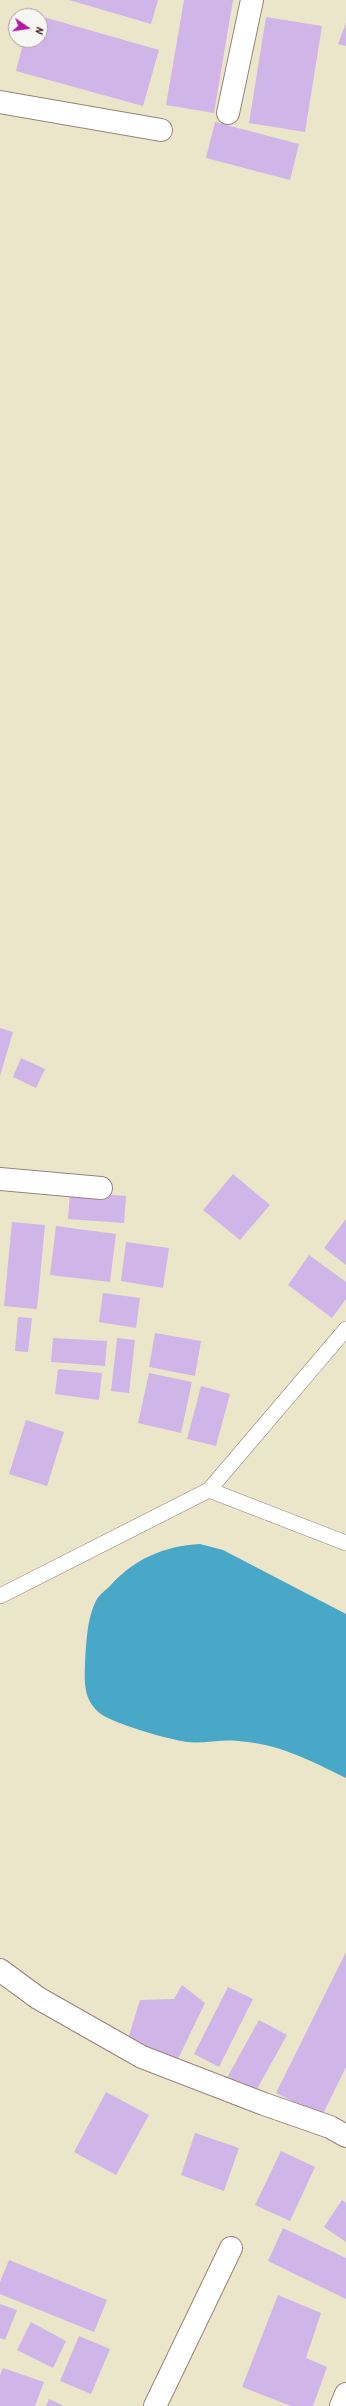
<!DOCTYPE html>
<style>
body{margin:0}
#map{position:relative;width:346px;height:2406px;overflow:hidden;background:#ebe6c9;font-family:Kalam,sans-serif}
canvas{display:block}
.north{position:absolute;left:8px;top:8px;width:40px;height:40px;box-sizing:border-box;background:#f6f6f2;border:1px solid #b1a0a2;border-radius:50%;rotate:103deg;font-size:11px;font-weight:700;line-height:16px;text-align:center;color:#4a1f2b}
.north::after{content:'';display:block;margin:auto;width:14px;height:18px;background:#b5179e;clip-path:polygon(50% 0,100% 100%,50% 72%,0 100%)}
</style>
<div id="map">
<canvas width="346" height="2406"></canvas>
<div class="north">N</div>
</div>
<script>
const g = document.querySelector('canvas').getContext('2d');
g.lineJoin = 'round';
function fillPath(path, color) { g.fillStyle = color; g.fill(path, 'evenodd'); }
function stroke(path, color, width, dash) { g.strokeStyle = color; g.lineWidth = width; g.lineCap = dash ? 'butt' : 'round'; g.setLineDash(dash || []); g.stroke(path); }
fillPath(new Path2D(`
 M 200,1544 L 223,1550 L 346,1614 L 346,1778 C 309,1760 280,1744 238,1741 C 221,1739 204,1744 187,1742 C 167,1739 123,1726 106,1717 C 84,1705 84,1685 85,1664 C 86,1645 87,1616 97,1599 C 100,1594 106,1590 110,1586 C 134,1559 164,1546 200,1544 Z`), '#49a7c8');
fillPath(new Path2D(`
 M 69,0 L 158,0 L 151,24 Z
 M 184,0 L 233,0 L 214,113 L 166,105 Z
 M 40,16 L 159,50 L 143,106 L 16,71 L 24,40 L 40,40 Z
 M 266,17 L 322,26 L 305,132 L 249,123 Z
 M 346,23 L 346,46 L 338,44 Z
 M 215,122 L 299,144 L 290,180 L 206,158 Z
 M 0,1028 L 13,1032 L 0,1076 Z
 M 21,1058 L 45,1069 L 36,1088 L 13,1077 Z
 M 233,1174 L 270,1205 L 240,1240 L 203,1210 Z
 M 70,1192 L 126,1196 L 124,1223 L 68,1219 Z
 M 346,1219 L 346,1265 L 324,1248 Z
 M 12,1222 L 45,1225 L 37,1309 L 4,1306 Z
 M 56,1226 L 116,1234 L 110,1282 L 50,1275 Z
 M 126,1242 L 169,1248 L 163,1288 L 121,1281 Z
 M 309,1255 L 346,1282 L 346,1299 L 332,1318 L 288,1285 Z
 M 103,1293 L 140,1298 L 136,1328 L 99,1322 Z
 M 18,1317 L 32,1318 L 28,1352 L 15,1351 Z
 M 155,1333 L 201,1341 L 195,1376 L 149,1367 Z
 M 53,1338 L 107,1341 L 105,1366 L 51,1362 Z
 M 117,1338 L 135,1340 L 129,1393 L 111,1391 Z
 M 58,1369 L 102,1373 L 99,1400 L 55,1394 Z
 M 149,1373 L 192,1382 L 181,1433 L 138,1423 Z
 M 201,1386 L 230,1394 L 216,1446 L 187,1439 Z
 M 26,1420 L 64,1432 L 47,1486 L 9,1474 Z
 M 346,1952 L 346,2067 L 322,2116 L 276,2093 Z
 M 182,1985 L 205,2003 L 176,2063 L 128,2039 L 140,2000 L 174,1999 Z
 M 228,1987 L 253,1999 L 219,2067 L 194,2054 Z
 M 259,2020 L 287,2035 L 252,2098 L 224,2083 Z
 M 106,2092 L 149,2115 L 116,2175 L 74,2152 Z
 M 195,2133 L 239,2148 L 224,2191 L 181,2175 Z
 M 281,2151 L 315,2167 L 290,2221 L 255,2205 Z
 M 342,2200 L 346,2203 L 346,2242 L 324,2227 Z
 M 283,2228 L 346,2258 L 346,2299 L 268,2261 Z
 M 9,2260 L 107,2300 L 94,2332 L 0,2294 L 0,2282 Z
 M 278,2295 L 321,2313 L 306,2358 L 327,2367 L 313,2406 L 291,2406 L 242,2387 Z
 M 0,2304 L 17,2310 L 5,2340 L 0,2338 Z
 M 31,2322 L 66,2341 L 53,2368 L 17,2350 Z
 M 79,2336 L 110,2349 L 91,2394 L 60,2381 Z
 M 3,2368 L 44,2382 L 35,2406 L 0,2406 L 0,2375 Z
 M 49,2399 L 64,2406 L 46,2406 Z`), '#d0b5e9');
const lane = new Path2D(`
 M 209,1490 L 346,1543
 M 0,1596 L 209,1490 L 346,1329`);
const street = new Path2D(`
 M 0,102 L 161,130
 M 228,113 L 252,0
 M 0,1179 L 101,1188
 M 0,1970 L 38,1998 L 142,2057 L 264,2104 L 330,2127 L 346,2136
 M 155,2406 L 231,2248
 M 341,2406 L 346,2394`);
stroke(lane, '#9a827a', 16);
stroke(street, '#9a827a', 24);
stroke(lane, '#fff', 15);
stroke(street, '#fff', 22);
</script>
